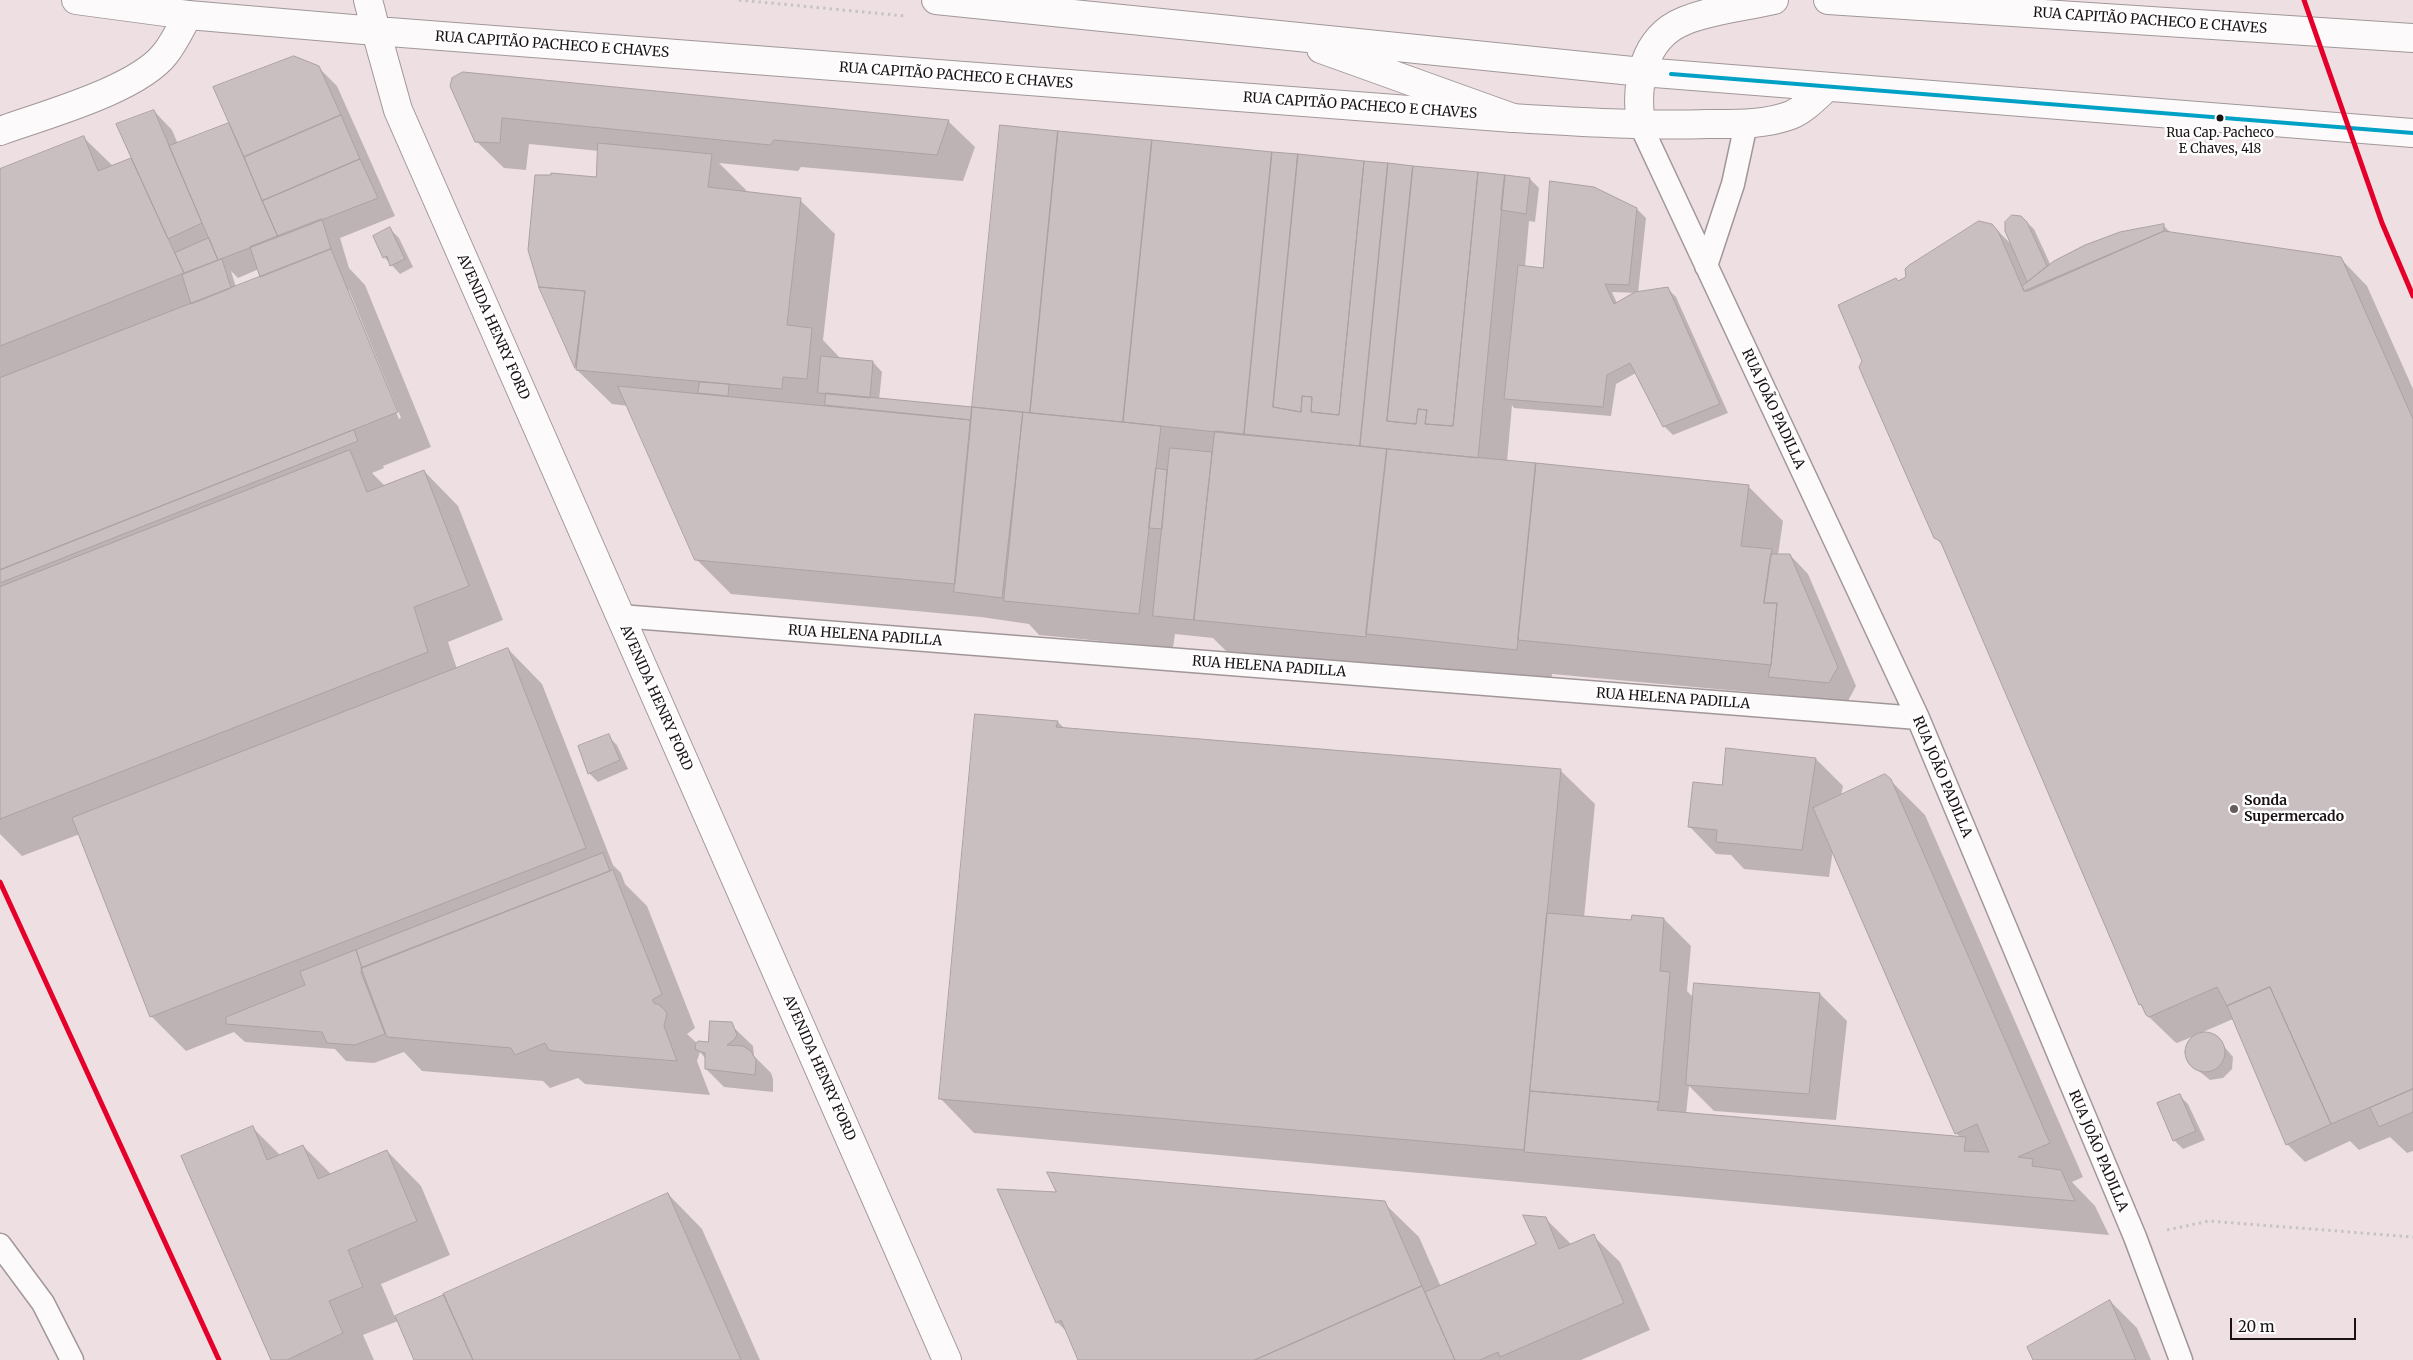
<!DOCTYPE html>
<meta charset="utf-8">
<style>
body{margin:0}
#map{position:relative;width:2413px;height:1360px;overflow:hidden;background:#eee0e2;font-family:Merriweather,serif}
canvas{display:block}
.scale{position:absolute;left:2230px;top:1318px;width:126px;height:22px;box-sizing:border-box;border:2px solid #1b1214;border-top:0;padding-left:6px;font-size:15px;line-height:18px;white-space:nowrap;color:#1b1214;-webkit-text-stroke:4px #fff;paint-order:stroke}
</style>
<div id="map">
<canvas width="2413" height="1360"></canvas>
<div class="scale">20 m</div>
</div>
<script>
const g = document.querySelector('canvas').getContext('2d');
g.lineJoin = 'round';
function fillPath(path, color) { g.fillStyle = color; g.fill(path, 'evenodd'); }
function stroke(path, color, width, dash) { g.strokeStyle = color; g.lineWidth = width; g.lineCap = dash ? 'butt' : 'round'; g.setLineDash(dash || []); g.stroke(path); }
function write(font, color, halo, rows, align = 'center') {
  g.font = font + ' Merriweather,serif'; g.lineWidth = 5; g.setLineDash([]); g.textBaseline = 'middle'; g.strokeStyle = halo; g.fillStyle = color; for (const [text, x, y, turn = 0] of rows) {
    g.save(); g.translate(x, y); g.rotate((+turn || 0) * Math.PI / 180); g.textAlign = isNaN(turn) ? turn : align; if (halo) g.strokeText(text, 0, 0); g.fillText(text, 0, 0); g.restore();
  }
}
fillPath(new Path2D(`
 M 318,67 L 337,86 L 395,216 L 340,238 L 349,268 L 365,285 L 431,447 L 383,466 L 384,468 L 372,473 L 385,486 L 424,471 L 458,506 L 503,620 L 448,642 L 457,669 L 508,649 L 542,684 L 613,865 L 621,873 L 625,884 L 647,906 L 695,1028 L 687,1034 L 698,1044 L 709,1043 L 729,1023 L 753,1046 L 754,1056 L 771,1073 L 773,1079 L 773,1092 L 724,1087 L 706,1069 L 706,1059 L 700,1052 L 697,1061 L 710,1095 L 585,1084 L 578,1078 L 550,1088 L 543,1081 L 422,1071 L 404,1052 L 374,1063 L 346,1061 L 335,1049 L 245,1042 L 234,1032 L 186,1051 L 151,1016 L 80,834 L 22,856 L 0,834 L 0,170 L 84,138 L 113,166 L 133,159 L 154,111 L 172,130 L 178,144 L 230,124 ZM 259,269 L 262,277 L 236,287 L 231,271 L 238,278 ZM 346,290 L 349,290 L 401,418 L 399,419 Z
 M 452,86 L 948,121 L 975,147 L 963,181 L 801,167 L 798,171 L 719,163 L 746,190 L 745,193 L 800,200 L 835,234 L 823,340 L 842,360 L 873,362 L 882,372 L 879,400 L 971,409 L 1505,176 L 1530,179 L 1539,188 L 1535,222 L 1529,221 L 1525,267 L 1544,270 L 1637,209 L 1646,218 L 1638,293 L 1667,288 L 1676,297 L 1728,413 L 1673,435 L 1664,426 L 1636,373 L 1616,384 L 1611,416 L 1514,408 L 1512,405 L 1507,462 L 1748,486 L 1783,521 L 1778,555 L 1790,555 L 1808,574 L 1856,686 L 1848,701 L 1552,674 L 1551,684 L 1229,654 L 1213,638 L 1175,634 L 1173,648 L 1039,635 L 1029,624 L 981,617 L 731,594 L 696,559 L 629,406 L 612,404 L 577,370 L 541,288 L 597,178 L 599,151 L 529,144 L 526,170 L 504,168 L 476,141 ZM 1612,292 L 1636,293 L 1617,303 ZM 841,406 L 977,419 L 977,422 L 841,408 Z
 M 2024,220 L 2034,229 L 2051,266 L 2163,225 L 2172,234 L 2340,258 L 2367,286 L 2413,389 L 2413,1151 L 2407,1153 L 2390,1137 L 2359,1150 L 2350,1141 L 2305,1162 L 2287,1144 L 2233,1019 L 2203,1032 L 2216,1037 L 2233,1057 L 2232,1069 L 2223,1078 L 2210,1080 L 2190,1064 L 2186,1053 L 2186,1047 L 2194,1036 L 2177,1043 L 2175,1042 L 2147,1015 L 2140,1004 L 1944,547 L 1935,537 L 1898,282 L 1992,225 L 2012,245 Z
 M 390,229 L 399,238 L 413,267 L 400,274 L 384,257 Z
 M 976,715 L 1058,722 L 1065,729 L 1560,770 L 1595,804 L 1584,918 L 1632,922 L 1664,919 L 1691,946 L 1687,991 L 1694,998 L 1820,994 L 1847,1021 L 1836,1120 L 1714,1111 L 1689,1086 L 1686,1114 L 1961,1138 L 1956,1133 L 1833,850 L 1829,877 L 1744,869 L 1731,855 L 1716,854 L 1690,827 L 1724,786 L 1816,759 L 1843,786 L 1841,796 L 1890,780 L 1925,815 L 2083,1177 L 2072,1182 L 2095,1206 L 2109,1235 L 974,1133 L 940,1098 Z
 M 608,736 L 617,745 L 628,769 L 598,782 L 589,773 Z
 M 2179,1095 L 2188,1104 L 2205,1140 L 2183,1149 L 2174,1140 L 2158,1104 Z
 M 252,1127 L 281,1156 L 303,1146 L 331,1174 L 387,1151 L 421,1186 L 450,1255 L 381,1284 L 395,1317 L 668,1194 L 702,1229 L 760,1360 L 416,1360 L 398,1321 L 363,1335 L 374,1360 L 272,1360 Z
 M 1058,1193 L 1384,1203 L 1419,1237 L 1441,1287 L 1538,1245 L 1545,1218 L 1572,1245 L 1593,1236 L 1620,1262 L 1650,1330 L 1581,1360 L 1080,1360 L 1068,1333 L 1057,1322 Z
 M 2110,1301 L 2137,1328 L 2151,1360 L 2034,1360 Z`), '#0003');
const building = new Path2D(`
 M 294,56 L 319,66 L 341,115 L 244,157 L 213,87 Z
 M 463,72 L 949,120 L 937,155 L 774,140 L 770,145 L 502,118 L 500,143 L 475,142 L 450,86 L 452,78 Z
 M 154,110 L 202,223 L 168,239 L 116,124 Z
 M 341,115 L 360,159 L 262,201 L 244,157 Z
 M 229,123 L 278,237 L 218,260 L 169,146 Z
 M 1000,125 L 1058,131 L 1030,413 L 972,407 Z
 M 1058,131 L 1152,140 L 1123,422 L 1030,413 Z
 M 84,136 L 98,171 L 131,158 L 184,273 L 0,346 L 0,169 Z
 M 1152,140 L 1272,152 L 1244,435 L 1123,422 Z
 M 598,143 L 712,154 L 708,187 L 801,198 L 787,325 L 812,328 L 807,379 L 783,377 L 782,389 L 576,370 L 585,291 L 539,287 L 528,250 L 535,175 L 551,175 L 551,173 L 596,177 Z
 M 1272,152 L 1298,154 L 1273,407 L 1301,412 L 1302,396 L 1312,397 L 1311,412 L 1339,415 L 1364,161 L 1388,163 L 1360,446 L 1244,435 Z
 M 1298,154 L 1364,161 L 1339,415 L 1311,412 L 1312,397 L 1302,396 L 1301,412 L 1273,407 Z
 M 360,159 L 378,198 L 278,237 L 262,201 Z
 M 1388,163 L 1413,166 L 1387,421 L 1416,424 L 1418,409 L 1427,410 L 1425,424 L 1453,426 L 1478,172 L 1505,175 L 1478,458 L 1360,446 Z
 M 1413,166 L 1478,172 L 1453,426 L 1425,424 L 1427,410 L 1418,409 L 1416,424 L 1387,421 Z
 M 1505,175 L 1530,178 L 1526,214 L 1501,210 Z
 M 1550,181 L 1594,187 L 1637,208 L 1629,285 L 1605,284 L 1614,304 L 1635,292 L 1668,287 L 1720,404 L 1663,427 L 1630,363 L 1607,375 L 1603,407 L 1504,399 L 1518,265 L 1543,268 Z
 M 2012,215 L 2021,216 L 2027,222 L 2047,266 L 2027,282 L 2005,231 L 2005,222 Z
 M 322,219 L 331,249 L 260,277 L 250,247 Z
 M 1979,221 L 1992,224 L 1998,231 L 2024,291 L 2164,231 L 2341,257 L 2343,261 L 2413,419 L 2413,1089 L 2331,1124 L 2270,987 L 2227,1006 L 2217,987 L 2149,1017 L 2146,1015 L 2141,1004 L 2139,1005 L 1942,545 L 1940,541 L 1934,538 L 1864,379 L 1859,367 L 1862,361 L 1838,305 L 1896,278 L 1898,281 L 1906,277 L 1905,269 L 1908,266 Z
 M 2164,224 L 2164,231 L 2028,291 L 2024,291 L 2022,286 L 2054,261 L 2085,245 L 2120,232 Z
 M 390,227 L 405,259 L 390,266 L 387,256 L 383,258 L 373,236 Z
 M 209,238 L 218,260 L 184,273 L 175,253 Z
 M 331,249 L 398,412 L 0,570 L 0,378 Z
 M 222,259 L 231,288 L 191,304 L 182,275 Z
 M 539,287 L 585,291 L 575,368 Z
 M 821,356 L 873,361 L 870,398 L 818,393 Z
 M 700,382 L 729,384 L 728,396 L 698,393 Z
 M 618,386 L 971,420 L 955,584 L 695,560 Z
 M 826,393 L 972,407 L 971,420 L 825,405 Z
 M 972,407 L 1023,412 L 1002,598 L 954,592 Z
 M 1023,412 L 1161,426 L 1139,614 L 1004,601 Z
 M 354,430 L 358,441 L 0,583 L 0,570 Z
 M 1215,431 L 1387,449 L 1366,637 L 1194,620 Z
 M 1170,448 L 1212,452 L 1194,620 L 1153,616 Z
 M 1387,449 L 1536,463 L 1517,650 L 1366,634 Z
 M 350,450 L 367,492 L 424,470 L 469,586 L 414,607 L 428,652 L 0,819 L 0,587 Z
 M 1536,463 L 1749,485 L 1741,546 L 1772,549 L 1764,603 L 1777,603 L 1771,665 L 1518,640 Z
 M 1156,468 L 1167,470 L 1162,529 L 1149,528 Z
 M 1771,554 L 1790,554 L 1838,667 L 1829,683 L 1768,677 L 1771,665 L 1777,603 L 1764,603 Z
 M 508,648 L 586,848 L 150,1017 L 72,818 Z
 M 975,714 L 1058,721 L 1056,727 L 1561,769 L 1524,1150 L 939,1099 Z
 M 609,734 L 620,760 L 588,774 L 578,746 Z
 M 1726,748 L 1816,758 L 1802,850 L 1716,842 L 1717,830 L 1688,827 L 1693,782 L 1722,785 Z
 M 1885,774 L 1891,779 L 2050,1143 L 2018,1157 L 2033,1159 L 2032,1166 L 2061,1170 L 2075,1201 L 1524,1152 L 1530,1091 L 1659,1102 L 1657,1110 L 1966,1137 L 1964,1151 L 1989,1152 L 1977,1124 L 1955,1134 L 1813,808 Z
 M 603,853 L 610,871 L 362,968 L 356,950 Z
 M 613,870 L 662,994 L 652,1000 L 655,1004 L 658,1004 L 665,1010 L 667,1014 L 664,1026 L 677,1061 L 553,1051 L 549,1050 L 545,1043 L 515,1055 L 511,1048 L 387,1037 L 361,968 Z
 M 1547,913 L 1631,920 L 1632,915 L 1664,918 L 1660,971 L 1670,972 L 1659,1102 L 1530,1091 Z
 M 356,950 L 362,968 L 361,972 L 385,1034 L 355,1045 L 327,1043 L 322,1032 L 226,1024 L 226,1017 L 305,985 L 300,972 Z
 M 1694,983 L 1820,993 L 1809,1094 L 1686,1085 Z
 M 2270,987 L 2331,1124 L 2286,1145 L 2227,1006 Z
 M 710,1021 L 732,1022 L 737,1035 L 734,1040 L 727,1045 L 743,1046 L 751,1051 L 756,1060 L 755,1075 L 705,1069 L 705,1053 L 696,1050 L 695,1045 L 698,1041 L 708,1042 Z
 M2185 1052a20 20 0 1 1 40 0a20 20 0 1 1-40 0Z
 M 2413,1089 L 2413,1112 L 2379,1127 L 2370,1108 Z
 M 2180,1094 L 2196,1131 L 2173,1141 L 2157,1103 Z
 M 253,1126 L 267,1160 L 303,1145 L 318,1179 L 387,1150 L 417,1221 L 348,1250 L 363,1287 L 329,1301 L 343,1333 L 287,1360 L 271,1360 L 181,1156 Z
 M 1047,1172 L 1385,1201 L 1422,1286 L 1255,1360 L 1078,1360 L 1061,1320 L 1056,1323 L 997,1189 L 1056,1192 Z
 M 668,1193 L 741,1360 L 473,1360 L 443,1294 Z
 M 1523,1215 L 1546,1217 L 1559,1249 L 1594,1234 L 1624,1303 L 1500,1357 L 1498,1352 L 1480,1360 L 1455,1360 L 1425,1292 L 1536,1244 Z
 M 1422,1286 L 1455,1360 L 1255,1360 Z
 M 444,1295 L 473,1360 L 414,1360 L 395,1316 Z
 M 2110,1300 L 2136,1360 L 2033,1360 L 2027,1347 Z`);
fillPath(building, '#c9bec0');
stroke(building, '#aba0a2', 1);
const service = new Path2D(`
 M 1641,126 L 1918,718 L 2135,1237 L 2181,1360
 M 1706,266 L 1733,184 L 1746,124
 M 620,616 L 1918,718
 M 0,1245 L 43,1303 L 72,1360`);
const minor = new Path2D(`
 M 376,31 L 398,110 L 947,1360
 M 0,131 C 44,115 137,90 165,54 C 174,43 181,28 188,15`);
const tertiary = new Path2D(`
 M 76,0 L 188,15 L 376,31 L 1513,118 C 1578,122 1642,126 1708,124 C 1735,124 1765,125 1791,115 C 1805,109 1816,97 1827,87
 M 368,0 L 376,31`);
const secondary = new Path2D(`
 M 936,0 L 1642,72 L 2413,133
 M 1828,0 L 2413,38
 M 1321,49 L 1513,118
 M 1641,126 C 1635,86 1642,38 1684,21 C 1713,9 1745,7 1774,0`);
stroke(service, '#a19798', 25);
stroke(minor, '#a19798', 30);
stroke(tertiary, '#a19798', 30);
stroke(secondary, '#a19798', 30);
stroke(new Path2D(`
 M 739,0 L 905,16
 M 2167,1230 L 2209,1221 L 2413,1237`), '#c7c3c4', 3, [2.5, 4]);
stroke(service, '#fcfafb', 22);
stroke(minor, '#fcfafb', 28);
stroke(tertiary, '#fcfafb', 28);
stroke(secondary, '#fcfafb', 28);
stroke(new Path2D(`
 M 1671,74 L 2413,133`), '#01a1c5', 4);
stroke(new Path2D(`
 M 2304,0 L 2382,223 L 2413,296
 M 0,882 L 219,1360`), '#e4002b', 5);
for (const [x, y, r, color] of [
 [2220,118,4.5,"#1b1214"],
 [2234,809,5,"#655a5c"]
]) { const dot = new Path2D(); dot.arc(x, y, r, 0, 2 * Math.PI); g.fillStyle = color; g.fill(dot); stroke(dot, '#fff', 2); }
write('13px', '#1b1214', '#fff', [
 ["Rua Cap. Pacheco",2220,133],
 ["E Chaves, 418",2220,149]
]);
write('14px', '#1b1214', '#fff', [
 ["RUA CAPITÃO PACHECO E CHAVES",2150,21,4],
 ["RUA CAPITÃO PACHECO E CHAVES",552,45,4],
 ["RUA CAPITÃO PACHECO E CHAVES",956,76,4],
 ["RUA CAPITÃO PACHECO E CHAVES",1360,106,4],
 ["AVENIDA HENRY FORD",493,327,66],
 ["RUA JOÃO PADILLA",1773,409,65],
 ["RUA HELENA PADILLA",865,636,4],
 ["RUA HELENA PADILLA",1269,667,4],
 ["AVENIDA HENRY FORD",656,698,66],
 ["RUA HELENA PADILLA",1673,699,4],
 ["RUA JOÃO PADILLA",1942,777,67],
 ["AVENIDA HENRY FORD",819,1068,66],
 ["RUA JOÃO PADILLA",2098,1151,67]
]);
write('bold 14px', '#1b1214', '#fff', [
 ["Sonda",2244,801],
 ["Supermercado",2244,817]
], 'left');
</script>
